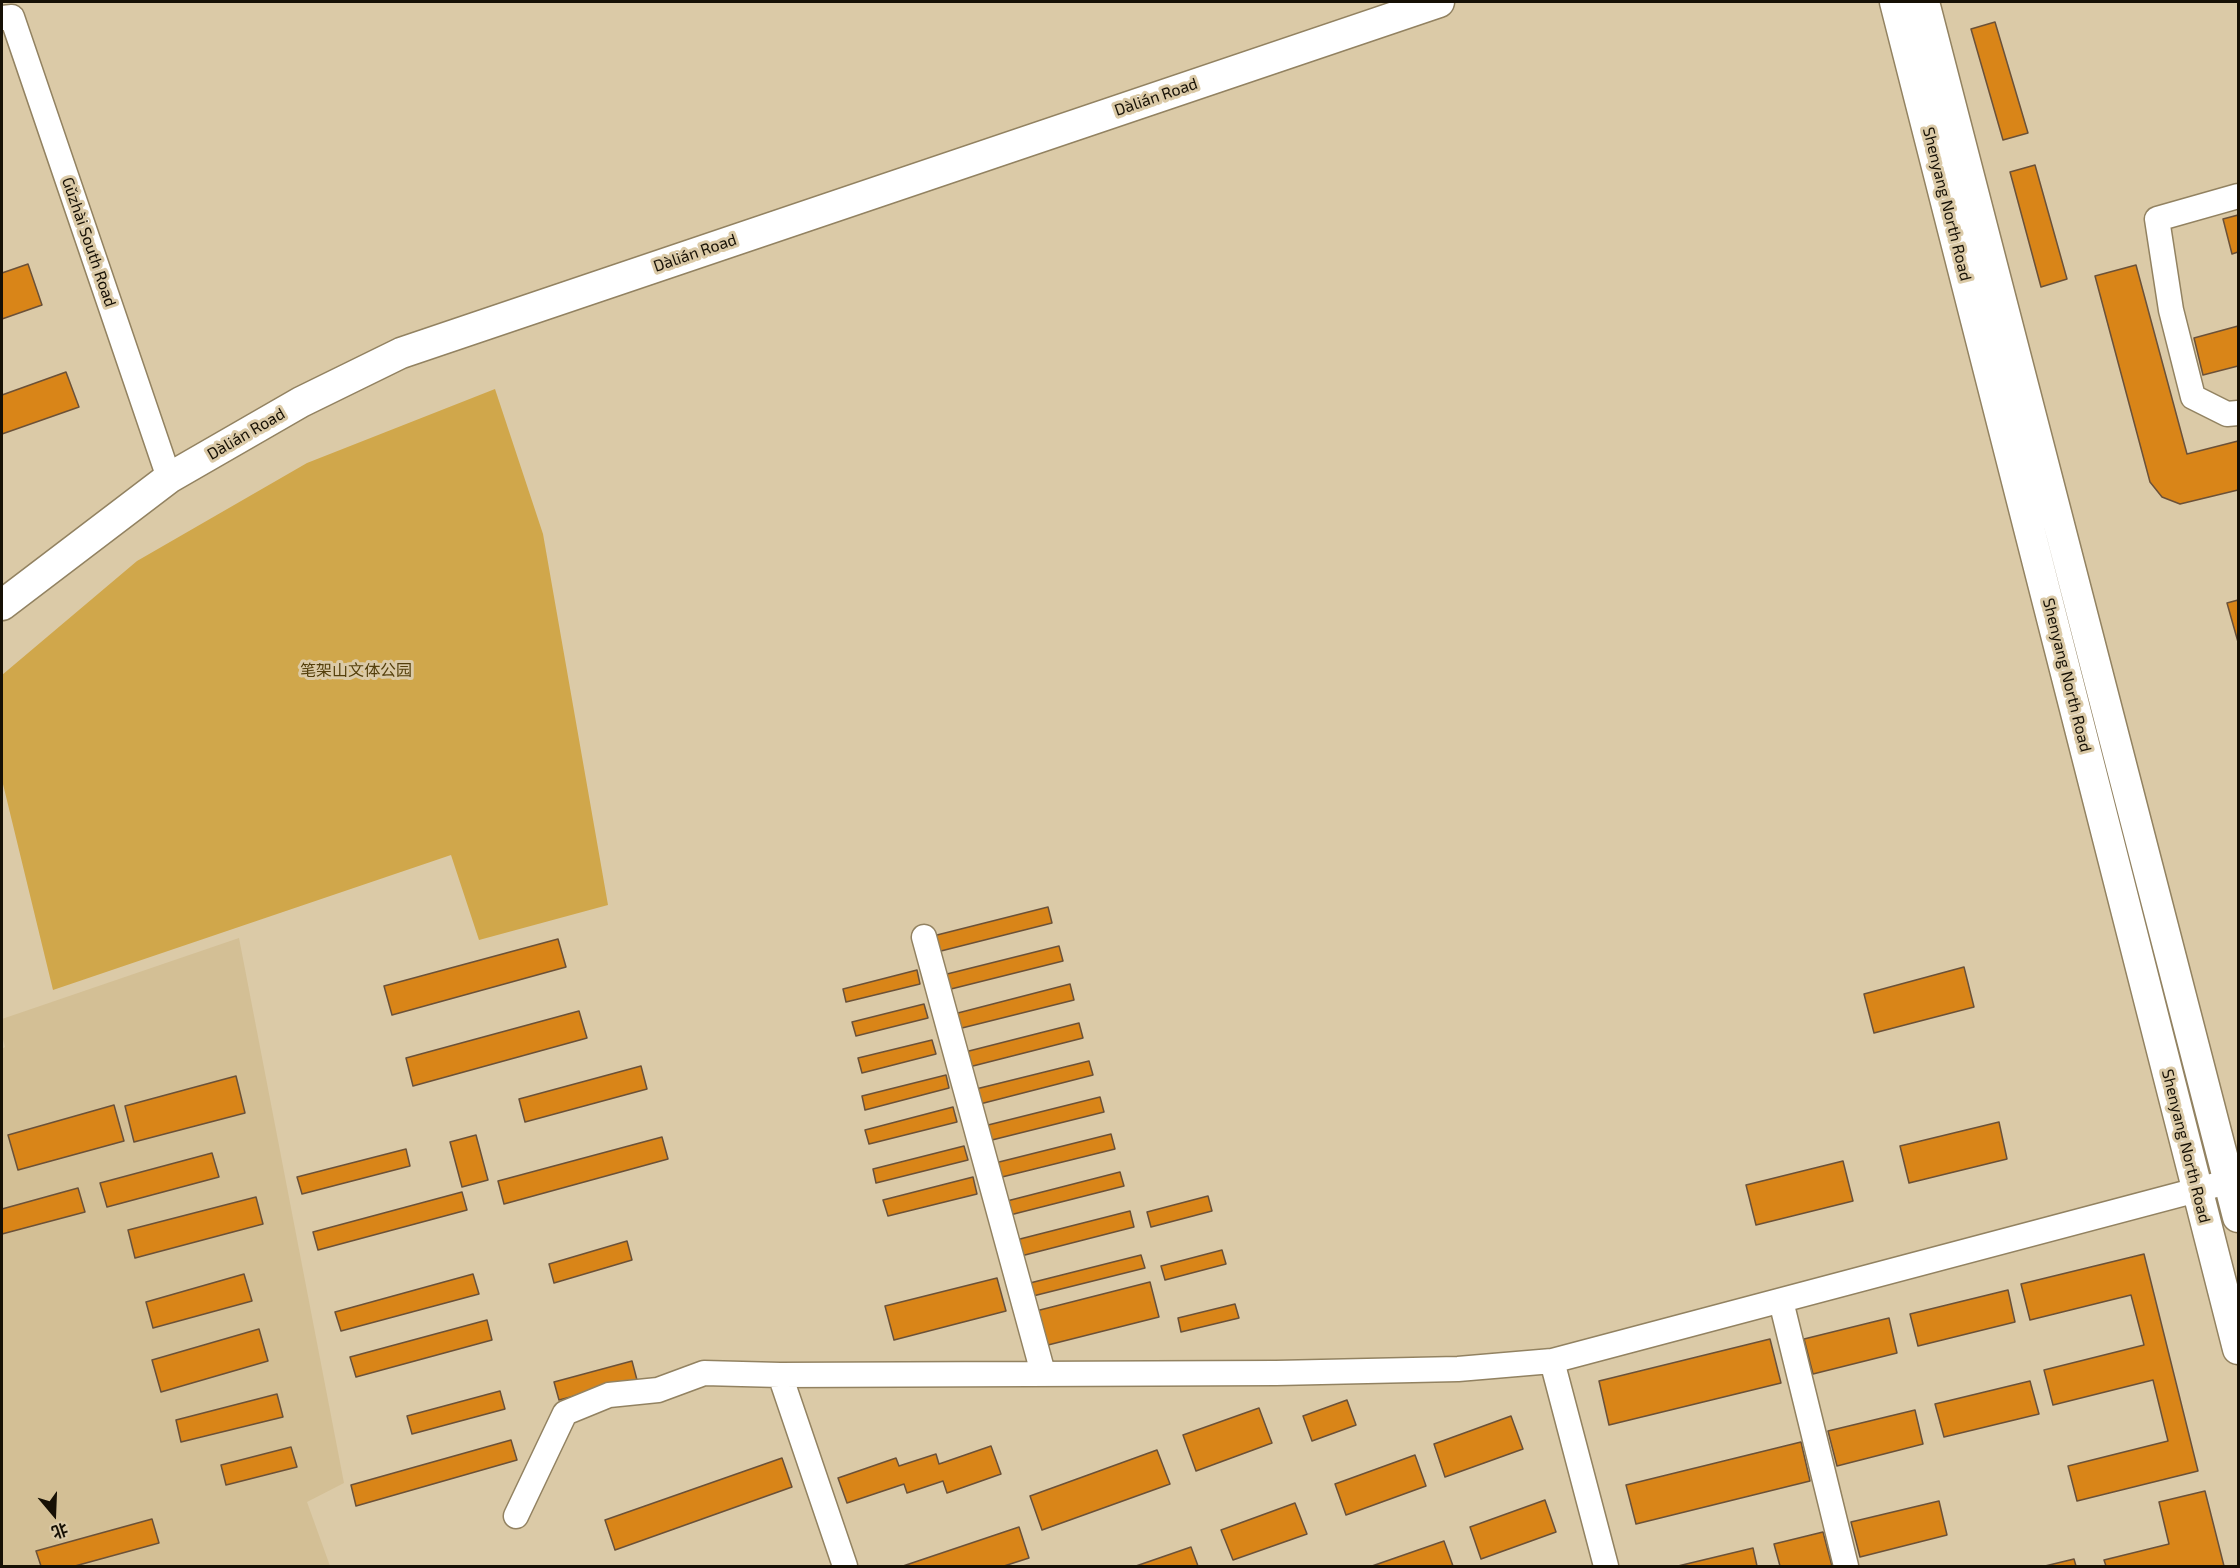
<!DOCTYPE html>
<meta charset="utf-8">
<style>
body{margin:0}
#map{position:relative;width:2240px;height:1568px;overflow:hidden;background:#dbcaa7;font-family:"Exo 2","Noto Sans SC",sans-serif}
canvas{display:block}
.frame{position:absolute;inset:0;border:3px solid #161005;pointer-events:none}
.north{position:absolute;left:24px;top:1484px;width:60px;height:60px;-webkit-text-stroke:4px #dbcaa7;paint-order:stroke;rotate:161deg;font-size:16px;font-weight:700;line-height:24px;text-align:center;color:#161005}
.north::after{content:'';display:block;margin:auto;width:21px;height:27px;background:#161005;clip-path:polygon(50% 0,100% 100%,50% 72%,0 100%)}
</style>
<div id="map">
<canvas width="2240" height="1568"></canvas>
<div class="frame"></div>
<div class="north">北</div>
</div>
<script>
const g = document.querySelector('canvas').getContext('2d');
g.lineJoin = 'round';
function fillPath(path, color) { g.fillStyle = color; g.fill(path, 'evenodd'); }
function stroke(path, color, width, dash) { g.strokeStyle = color; g.lineWidth = width; g.lineCap = dash ? 'butt' : 'round'; g.setLineDash(dash || []); g.stroke(path); }
function write(font, color, halo, rows, align = 'center') {
  g.font = font + ' "Exo 2","Noto Sans SC",sans-serif'; g.lineWidth = 6; g.setLineDash([]); g.textBaseline = 'middle'; g.strokeStyle = halo; g.fillStyle = color; for (const [text, x, y, turn = 0] of rows) {
    g.save(); g.translate(x, y); g.rotate((+turn || 0) * Math.PI / 180); g.textAlign = isNaN(turn) ? turn : align; if (halo) g.strokeText(text, 0, 0); g.fillText(text, 0, 0); g.restore();
  }
}
fillPath(new Path2D(`
 M 239,938 L 344,1483 L 307,1502 L 330,1566 L 2,1566 L 2,1049 L 5,1047 L 2,1035 L 2,1019 Z`), '#d3bf95');
fillPath(new Path2D(`
 M 495,389 L 543,534 L 608,905 L 479,940 L 451,855 L 53,990 L 2,780 L 2,675 L 137,561 L 307,463 Z`), '#d0a74b');
const building = new Path2D(`
 M 1995,22 L 2028,133 L 2003,140 L 1971,29 Z
 M 2035,165 L 2067,279 L 2041,287 L 2010,172 Z
 M 2238,215 L 2238,252 L 2232,254 L 2223,219 Z
 M 28,264 L 42,305 L 2,319 L 2,273 Z
 M 2136,265 L 2187,454 L 2238,441 L 2238,490 L 2180,504 L 2162,497 L 2150,482 L 2095,276 Z
 M 2238,326 L 2238,366 L 2203,375 L 2194,338 Z
 M 66,372 L 79,407 L 2,434 L 2,395 Z
 M 2238,600 L 2238,642 L 2227,603 Z
 M 1048,907 L 1052,923 L 937,952 L 933,936 Z
 M 558,939 L 566,967 L 392,1015 L 384,986 Z
 M 1059,946 L 1063,961 L 947,990 L 943,975 Z
 M 1964,967 L 1974,1007 L 1874,1033 L 1864,994 Z
 M 917,970 L 920,984 L 846,1002 L 843,989 Z
 M 1070,984 L 1074,1000 L 958,1029 L 954,1014 Z
 M 924,1004 L 928,1018 L 856,1036 L 852,1022 Z
 M 579,1011 L 587,1038 L 413,1086 L 406,1058 Z
 M 1079,1023 L 1083,1038 L 969,1067 L 965,1052 Z
 M 932,1040 L 936,1054 L 862,1073 L 858,1058 Z
 M 1089,1061 L 1093,1075 L 980,1104 L 976,1089 Z
 M 641,1066 L 647,1089 L 525,1122 L 519,1099 Z
 M 946,1075 L 949,1088 L 865,1110 L 862,1096 Z
 M 236,1076 L 245,1113 L 134,1142 L 125,1106 Z
 M 1100,1097 L 1104,1112 L 988,1141 L 984,1126 Z
 M 114,1105 L 124,1141 L 18,1170 L 8,1135 Z
 M 953,1107 L 957,1122 L 869,1144 L 865,1130 Z
 M 1999,1122 L 2007,1159 L 1909,1183 L 1900,1146 Z
 M 1111,1134 L 1115,1149 L 998,1178 L 995,1163 Z
 M 476,1135 L 488,1180 L 462,1187 L 450,1142 Z
 M 662,1137 L 668,1159 L 504,1204 L 498,1181 Z
 M 964,1146 L 968,1160 L 876,1183 L 873,1169 Z
 M 406,1149 L 410,1166 L 302,1194 L 297,1177 Z
 M 212,1153 L 219,1177 L 107,1207 L 100,1183 Z
 M 1843,1161 L 1853,1201 L 1756,1225 L 1746,1185 Z
 M 1120,1172 L 1124,1186 L 1010,1215 L 1007,1201 Z
 M 973,1177 L 977,1194 L 888,1216 L 883,1200 Z
 M 78,1188 L 85,1212 L 2,1234 L 2,1209 Z
 M 462,1192 L 467,1210 L 318,1250 L 313,1232 Z
 M 1208,1196 L 1212,1211 L 1151,1227 L 1147,1212 Z
 M 256,1197 L 263,1224 L 135,1258 L 128,1230 Z
 M 1130,1211 L 1134,1227 L 1021,1256 L 1016,1240 Z
 M 627,1241 L 632,1260 L 554,1283 L 549,1264 Z
 M 1222,1250 L 1226,1264 L 1165,1280 L 1161,1266 Z
 M 2144,1254 L 2198,1471 L 2077,1501 L 2068,1466 L 2168,1441 L 2153,1380 L 2053,1405 L 2044,1370 L 2144,1345 L 2131,1295 L 2030,1320 L 2021,1284 Z
 M 1141,1255 L 1145,1268 L 1029,1297 L 1026,1284 Z
 M 244,1274 L 252,1301 L 153,1328 L 146,1302 Z
 M 473,1274 L 479,1294 L 341,1331 L 335,1312 Z
 M 997,1278 L 1006,1311 L 894,1340 L 885,1306 Z
 M 1150,1282 L 1159,1317 L 1044,1346 L 1036,1311 Z
 M 2008,1290 L 2015,1322 L 1918,1346 L 1910,1314 Z
 M 1235,1304 L 1239,1318 L 1181,1332 L 1178,1318 Z
 M 1889,1318 L 1897,1353 L 1813,1374 L 1804,1339 Z
 M 487,1320 L 492,1340 L 356,1377 L 350,1357 Z
 M 259,1329 L 268,1361 L 161,1392 L 152,1360 Z
 M 1770,1339 L 1781,1383 L 1609,1425 L 1599,1381 Z
 M 632,1361 L 637,1380 L 559,1400 L 554,1382 Z
 M 2030,1381 L 2039,1414 L 1944,1437 L 1935,1404 Z
 M 500,1391 L 505,1409 L 412,1434 L 407,1416 Z
 M 277,1394 L 283,1417 L 181,1442 L 176,1420 Z
 M 1347,1400 L 1356,1425 L 1312,1441 L 1303,1416 Z
 M 1259,1408 L 1272,1443 L 1196,1471 L 1183,1435 Z
 M 1915,1410 L 1923,1444 L 1837,1466 L 1828,1431 Z
 M 1511,1416 L 1523,1449 L 1445,1477 L 1434,1444 Z
 M 511,1440 L 517,1460 L 356,1506 L 351,1485 Z
 M 1801,1442 L 1810,1481 L 1636,1524 L 1626,1485 Z
 M 991,1446 L 1001,1474 L 947,1493 L 943,1481 L 907,1493 L 904,1484 L 847,1503 L 838,1478 L 896,1458 L 899,1466 L 936,1454 L 939,1464 Z
 M 291,1447 L 297,1467 L 226,1485 L 221,1465 Z
 M 1157,1450 L 1170,1484 L 1042,1530 L 1030,1496 Z
 M 1415,1455 L 1426,1486 L 1346,1515 L 1335,1484 Z
 M 782,1458 L 792,1487 L 615,1550 L 605,1520 Z
 M 2205,1491 L 2224,1566 L 2106,1566 L 2104,1560 L 2169,1544 L 2159,1502 Z
 M 1545,1500 L 1556,1532 L 1481,1559 L 1470,1527 Z
 M 1939,1501 L 1947,1535 L 1860,1557 L 1851,1522 Z
 M 1295,1503 L 1307,1534 L 1233,1560 L 1221,1530 Z
 M 152,1519 L 159,1543 L 75,1566 L 41,1566 L 36,1551 Z
 M 1019,1527 L 1029,1558 L 1004,1566 L 903,1566 Z
 M 1823,1532 L 1832,1566 L 1780,1566 L 1774,1544 Z
 M 1444,1541 L 1453,1566 L 1372,1566 Z
 M 1191,1547 L 1198,1566 L 1136,1566 Z
 M 1753,1548 L 1757,1566 L 1678,1566 Z
 M 2074,1559 L 2076,1566 L 2045,1566 Z`);
fillPath(building, '#d98518');
stroke(building, '#6b5138', 1.5);
const minor = new Path2D(`
 M 2,18 L 12,17 L 169,478
 M 2238,196 L 2157,219 L 2171,310 L 2193,397 L 2227,414 L 2238,413
 M 924,937 L 1043,1373
 M 1781,1301 L 1846,1566
 M 1552,1361 L 1606,1566
 M 780,1375 L 845,1566
 M 516,1516 L 565,1413 L 609,1395 L 658,1390 L 704,1373 L 780,1375 L 1276,1373 L 1458,1369 L 1552,1361 L 2238,1179`);
const major = new Path2D(`
 M 1895,2 L 2238,1349
 M 1924,2 L 2238,1217
 M 2,605 L 169,478 L 301,402 L 401,353 L 1439,2`);
stroke(minor, '#928261', 27);
stroke(major, '#928261', 33);
stroke(minor, '#fff', 24);
stroke(major, '#fff', 30);
write('16px', '#161005', '#dbcaa7', [
 ["Dàlián Road",1156,97,-19],
 ["Shenyang North Road",1947,204,76],
 ["Gǔzhài South Road",89,242,71],
 ["Dàlián Road",695,253,-19],
 ["Dàlián Road",246,434,-30],
 ["Shenyang North Road",2067,675,76],
 ["Shenyang North Road",2186,1146,76]
]);
write('16px', '#543f0b', '#dbcaa7', [
 ["笔架山文体公园",356,671]
]);
</script>
